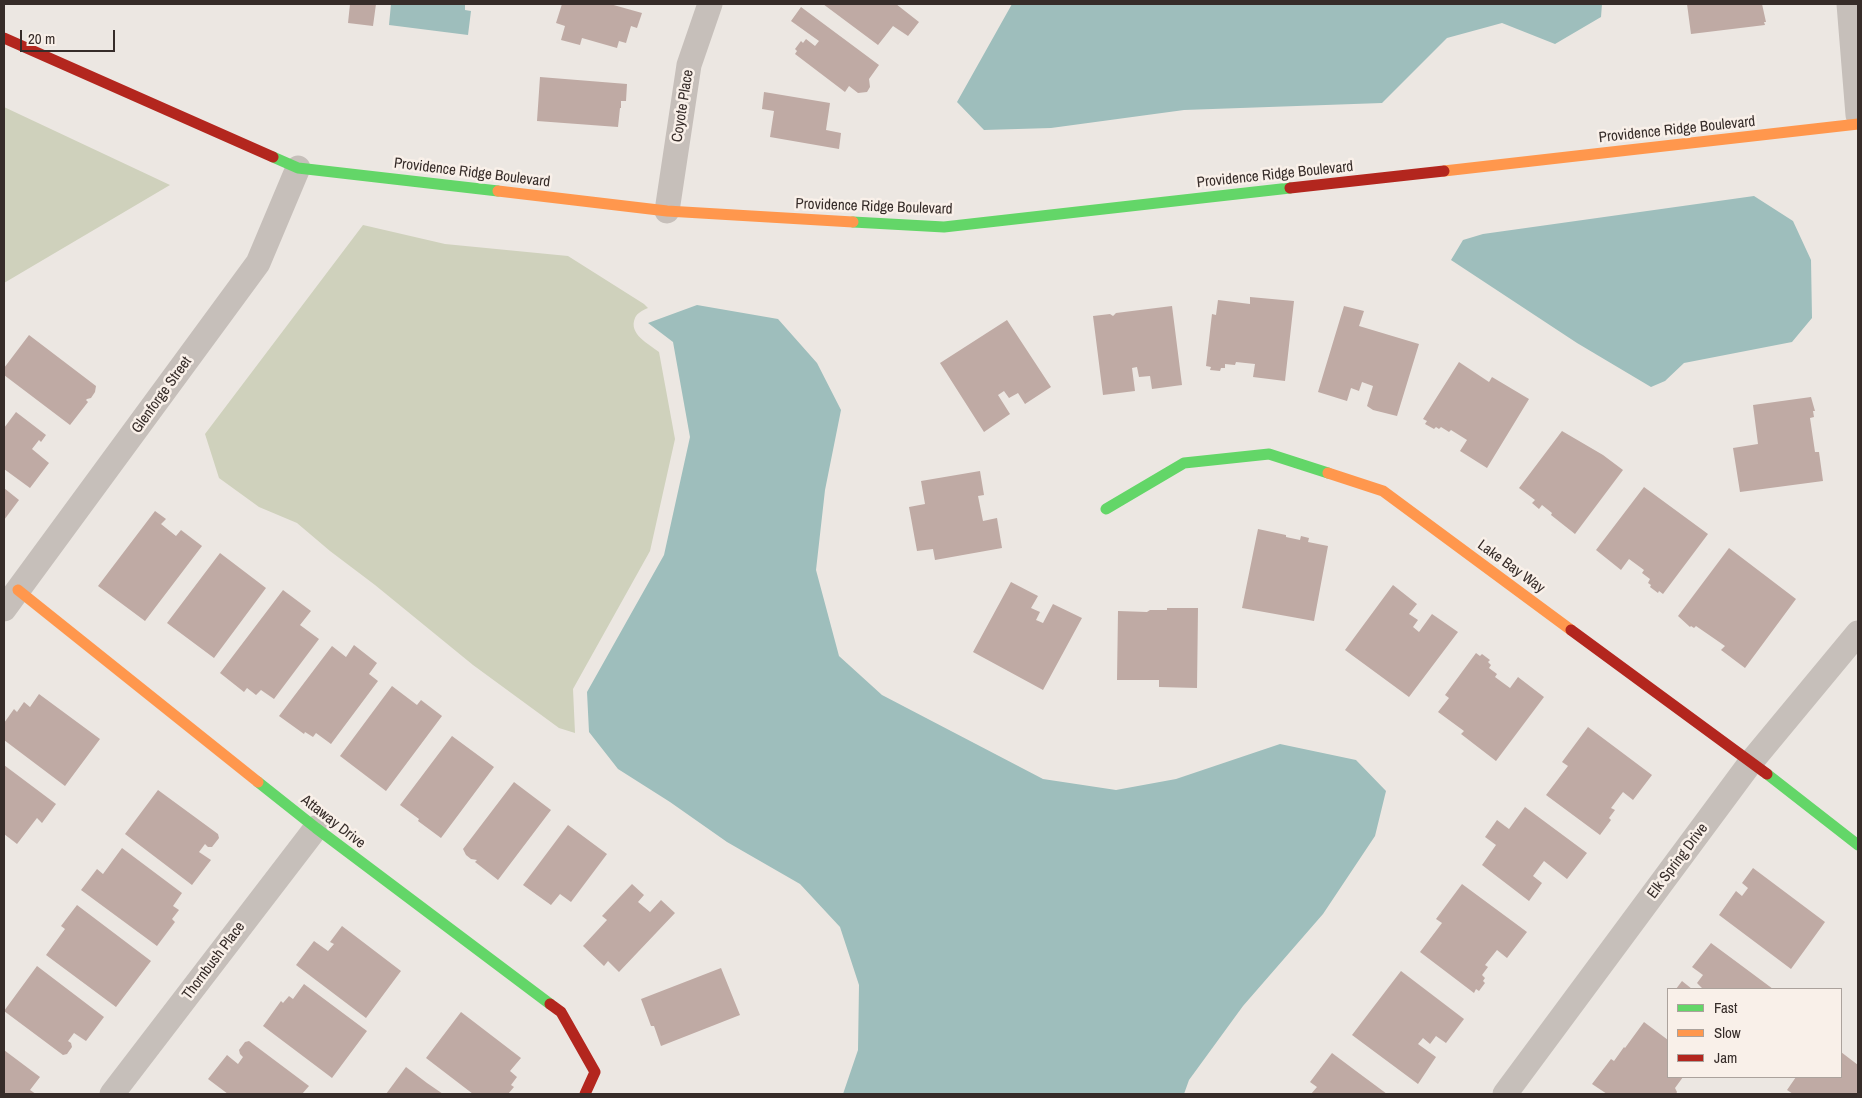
<!DOCTYPE html>
<style>
body{margin:0}
#map{position:relative;width:1862px;height:1098px;overflow:hidden;background:#ece7e2;font-family:"Archivo Narrow",sans-serif}
canvas{display:block}
.frame{position:absolute;inset:0;border:5px solid #362c29;pointer-events:none}
.legend{position:absolute;left:1667px;top:988px;width:175px;height:90px;box-sizing:border-box;background:#f9f0e9;border:1px solid #aba29c;margin:0;padding:6px 9px;list-style:none;font-size:15px;color:#362c29}
.legend li{display:flex;align-items:center;gap:10px;height:25px}
.legend b{width:25px;border:1px solid #aba29c}
.scale{position:absolute;left:20px;top:30px;width:95px;height:22px;box-sizing:border-box;border:2px solid #362c29;border-top:0;padding-left:6px;font-size:15px;line-height:18px;white-space:nowrap;color:#362c29;-webkit-text-stroke:4px #f9f0e9;paint-order:stroke}
</style>
<div id="map">
<canvas width="1862" height="1098"></canvas>
<div class="frame"></div>
<ul class="legend">
<li><b style="height:6px;background:#63d668"></b>Fast</li>
<li><b style="height:6px;background:#ff974d"></b>Slow</li>
<li><b style="height:6px;background:#b3261e"></b>Jam</li>
</ul>
<div class="scale">20 m</div>
</div>
<script>
const g = document.querySelector('canvas').getContext('2d');
g.lineJoin = 'round';
function fillPath(path, color) { g.fillStyle = color; g.fill(path, 'evenodd'); }
function stroke(path, color, width, dash) { g.strokeStyle = color; g.lineWidth = width; g.lineCap = dash ? 'butt' : 'round'; g.setLineDash(dash || []); g.stroke(path); }
function write(font, color, halo, rows, align = 'center') {
  g.font = font + ' "Archivo Narrow",sans-serif'; g.lineWidth = 5; g.setLineDash([]); g.textBaseline = 'middle'; g.strokeStyle = halo; g.fillStyle = color; for (const [text, x, y, turn = 0] of rows) {
    g.save(); g.translate(x, y); g.rotate((+turn || 0) * Math.PI / 180); g.textAlign = isNaN(turn) ? turn : align; if (halo) g.strokeText(text, 0, 0); g.fillText(text, 0, 0); g.restore();
  }
}
fillPath(new Path2D(`
 M 4,107 L 170,185 L 4,283 Z
 M 363,225 L 445,244 L 568,256 L 644,304 L 648,308 C 643,310 637,313 635,318 C 628,334 649,344 659,352 L 675,439 L 650,551 L 573,689 L 575,733 L 559,728 L 473,665 L 375,585 L 330,551 L 297,523 L 259,507 L 219,478 L 205,434 Z`), '#cfd1bc');
fillPath(new Path2D(`
 M 391,4 L 465,4 L 465,10 L 471,11 L 468,35 L 389,25 Z
 M 1012,4 L 1602,4 L 1601,17 L 1555,44 L 1502,23 L 1447,38 L 1382,103 L 1184,110 L 1051,128 L 984,130 L 957,102 Z
 M 1754,196 L 1793,221 L 1811,260 L 1812,318 L 1792,342 L 1684,363 L 1665,381 L 1651,387 L 1577,343 L 1451,260 L 1463,240 L 1483,234 Z
 M 697,305 L 778,319 L 817,363 L 841,410 L 825,490 L 816,570 L 839,656 L 882,695 L 1043,779 L 1116,790 L 1176,779 L 1280,744 L 1356,760 L 1386,791 L 1375,836 L 1323,914 L 1243,1006 L 1189,1080 L 1184,1094 L 843,1094 L 858,1050 L 859,985 L 840,927 L 800,884 L 727,842 L 670,802 L 618,769 L 589,732 L 587,692 L 664,555 L 690,437 L 673,342 L 648,323 Z`), '#9ebebc');
fillPath(new Path2D(`
 M 350,4 L 376,4 L 373,26 L 348,23 Z
 M 562,4 L 610,4 L 642,13 L 637,28 L 631,26 L 626,43 L 619,41 L 617,48 L 582,38 L 580,45 L 561,40 L 565,26 L 556,23 Z
 M 823,4 L 896,4 L 919,22 L 908,36 L 893,26 L 878,45 Z
 M 1687,4 L 1762,4 L 1766,22 L 1764,22 L 1765,25 L 1691,34 Z
 M 801,7 L 879,65 L 869,79 L 870,87 L 867,92 L 858,93 L 849,86 L 845,92 L 795,54 L 797,51 L 795,49 L 801,41 L 803,43 L 806,39 L 815,46 L 819,41 L 791,21 Z
 M 540,77 L 627,84 L 626,101 L 621,101 L 621,108 L 620,108 L 618,127 L 537,121 Z
 M 764,92 L 830,103 L 826,130 L 841,133 L 839,149 L 770,137 L 774,111 L 762,109 Z
 M 1250,297 L 1294,301 L 1285,381 L 1253,377 L 1255,364 L 1236,362 L 1235,365 L 1225,364 L 1225,368 L 1221,368 L 1220,371 L 1210,370 L 1211,367 L 1206,366 L 1212,314 L 1216,315 L 1218,300 L 1250,304 Z
 M 1172,306 L 1182,385 L 1152,389 L 1150,376 L 1139,377 L 1137,367 L 1132,368 L 1135,391 L 1103,395 L 1093,316 L 1110,314 L 1113,316 L 1116,313 Z
 M 1344,306 L 1364,311 L 1359,326 L 1419,344 L 1397,416 L 1373,410 L 1367,406 L 1373,386 L 1362,382 L 1359,391 L 1351,388 L 1347,401 L 1318,392 Z
 M 1007,320 L 1051,387 L 1025,404 L 1018,393 L 1009,398 L 1004,391 L 998,395 L 1010,414 L 984,432 L 940,363 Z
 M 29,335 L 96,386 L 95,392 L 91,398 L 87,399 L 86,400 L 88,402 L 70,425 L 4,375 L 4,368 Z
 M 1459,362 L 1489,382 L 1492,377 L 1529,399 L 1487,468 L 1460,451 L 1467,440 L 1451,430 L 1449,432 L 1441,427 L 1439,429 L 1436,427 L 1434,429 L 1425,424 L 1427,421 L 1423,419 Z
 M 1811,397 L 1815,411 L 1813,411 L 1814,417 L 1810,418 L 1815,452 L 1819,452 L 1823,481 L 1740,492 L 1733,448 L 1758,444 L 1753,405 Z
 M 16,412 L 46,435 L 41,442 L 39,440 L 32,449 L 49,463 L 30,488 L 4,469 L 4,428 Z
 M 1562,431 L 1603,455 L 1623,470 L 1575,534 L 1551,515 L 1552,513 L 1542,505 L 1539,509 L 1532,503 L 1535,500 L 1519,488 Z
 M 980,471 L 984,495 L 978,496 L 983,521 L 997,518 L 1002,548 L 935,560 L 933,549 L 917,551 L 909,507 L 925,504 L 921,481 Z
 M 1644,487 L 1708,534 L 1663,594 L 1659,591 L 1658,593 L 1650,587 L 1651,585 L 1648,583 L 1650,579 L 1642,573 L 1644,570 L 1629,559 L 1621,570 L 1596,550 Z
 M 4,488 L 19,500 L 4,520 Z
 M 155,511 L 166,519 L 161,524 L 176,536 L 181,530 L 202,546 L 145,621 L 98,586 Z
 M 1258,529 L 1286,535 L 1286,537 L 1300,540 L 1301,536 L 1309,538 L 1308,542 L 1328,546 L 1314,621 L 1242,608 Z
 M 1729,548 L 1796,599 L 1745,668 L 1721,650 L 1725,646 L 1696,626 L 1694,628 L 1691,626 L 1690,627 L 1678,616 Z
 M 220,553 L 266,588 L 214,658 L 167,623 Z
 M 1011,582 L 1038,596 L 1031,608 L 1040,612 L 1036,620 L 1043,623 L 1053,604 L 1082,618 L 1043,690 L 973,652 Z
 M 1393,585 L 1417,604 L 1409,614 L 1418,620 L 1413,627 L 1419,632 L 1432,614 L 1458,632 L 1409,697 L 1345,650 Z
 M 283,590 L 311,611 L 300,625 L 319,639 L 274,699 L 261,690 L 256,695 L 247,688 L 244,692 L 220,673 Z
 M 1167,608 L 1198,608 L 1197,688 L 1159,687 L 1159,680 L 1117,680 L 1118,611 L 1147,612 L 1150,610 L 1167,610 Z
 M 354,645 L 377,663 L 369,674 L 378,681 L 331,744 L 316,733 L 313,737 L 305,732 L 304,734 L 279,716 L 332,646 L 346,657 Z
 M 1476,653 L 1480,656 L 1482,654 L 1490,660 L 1488,662 L 1491,665 L 1489,668 L 1497,674 L 1495,677 L 1510,688 L 1518,677 L 1544,697 L 1496,761 L 1461,734 L 1464,731 L 1438,712 L 1449,698 L 1445,695 Z
 M 392,686 L 417,705 L 421,700 L 442,716 L 386,791 L 340,756 Z
 M 39,694 L 100,739 L 65,786 L 4,740 L 4,723 L 14,709 L 17,712 L 24,702 L 30,707 Z
 M 1588,727 L 1652,775 L 1633,800 L 1623,792 L 1611,808 L 1615,810 L 1609,818 L 1611,820 L 1600,835 L 1546,795 L 1568,766 L 1562,762 Z
 M 452,736 L 494,767 L 441,838 L 418,821 L 419,819 L 400,805 Z
 M 4,765 L 56,804 L 42,823 L 37,818 L 17,844 L 4,834 Z
 M 514,782 L 551,810 L 498,880 L 475,862 L 477,860 L 471,859 L 466,855 L 463,849 Z
 M 158,790 L 218,834 L 219,838 L 212,847 L 208,847 L 205,844 L 199,852 L 211,860 L 192,885 L 125,834 Z
 M 1525,807 L 1587,853 L 1567,879 L 1544,861 L 1533,876 L 1542,883 L 1529,901 L 1482,865 L 1496,845 L 1485,837 L 1497,820 L 1509,829 Z
 M 568,825 L 607,854 L 571,902 L 560,894 L 551,905 L 523,885 Z
 M 122,848 L 182,893 L 173,906 L 179,910 L 172,919 L 175,922 L 157,946 L 81,890 L 97,869 L 103,874 Z
 M 1753,868 L 1825,922 L 1791,969 L 1719,915 L 1736,891 L 1742,896 L 1748,888 L 1742,883 Z
 M 632,884 L 644,895 L 638,902 L 650,912 L 661,900 L 675,913 L 619,972 L 608,961 L 604,966 L 583,946 L 607,920 L 602,916 Z
 M 1462,884 L 1527,932 L 1507,958 L 1497,950 L 1485,965 L 1488,967 L 1482,975 L 1485,978 L 1483,981 L 1485,983 L 1479,991 L 1476,989 L 1474,993 L 1420,952 L 1442,923 L 1436,919 Z
 M 77,905 L 151,961 L 116,1007 L 46,955 L 65,929 L 61,926 Z
 M 342,926 L 401,971 L 366,1018 L 296,965 L 314,941 L 328,951 L 334,944 L 330,942 Z
 M 1711,943 L 1734,960 L 1773,989 L 1703,989 L 1697,983 L 1703,975 L 1692,967 Z
 M 37,966 L 104,1017 L 86,1041 L 74,1033 L 68,1041 L 71,1043 L 72,1047 L 67,1054 L 63,1055 L 4,1011 Z
 M 721,968 L 740,1015 L 661,1046 L 654,1026 L 651,1026 L 641,999 Z
 M 1401,971 L 1464,1019 L 1446,1043 L 1436,1036 L 1430,1044 L 1423,1038 L 1418,1044 L 1436,1057 L 1418,1084 L 1352,1035 Z
 M 1682,981 L 1692,989 L 1676,989 Z
 M 304,984 L 367,1031 L 332,1078 L 263,1026 L 281,1001 L 283,1003 L 289,996 L 293,999 Z
 M 461,1012 L 521,1058 L 510,1071 L 517,1077 L 511,1085 L 514,1087 L 508,1094 L 473,1094 L 426,1058 Z
 M 1644,1022 L 1668,1040 L 1668,1077 L 1683,1077 L 1675,1088 L 1677,1092 L 1676,1094 L 1607,1094 L 1592,1084 L 1611,1059 L 1614,1061 L 1624,1047 L 1625,1048 Z
 M 249,1041 L 309,1086 L 302,1094 L 228,1094 L 208,1079 L 227,1055 L 238,1064 L 243,1057 L 240,1054 L 239,1050 L 245,1042 Z
 M 4,1050 L 40,1077 L 30,1090 L 36,1094 L 4,1094 Z
 M 1841,1052 L 1858,1065 L 1858,1094 L 1793,1094 L 1787,1090 L 1796,1077 L 1841,1077 Z
 M 1332,1053 L 1356,1071 L 1387,1094 L 1311,1094 L 1317,1087 L 1310,1082 Z
 M 406,1067 L 427,1083 L 443,1094 L 386,1094 Z`), '#bfaaa4');
stroke(new Path2D(`
 M 1849,4 L 1858,115
 M 667,211 L 689,65 L 710,4
 M 4,609 L 258,263 L 298,168
 M 112,1094 L 316,828
 M 1505,1094 L 1751,762 L 1858,633`), '#c6bfba', 25);
stroke(new Path2D(`
 M 273,157 L 298,168 L 498,191
 M 853,222 L 944,227 L 1290,188
 M 1106,509 L 1184,463 L 1269,454 L 1328,473
 M 1767,774 L 1858,845
 M 258,782 L 316,828 L 550,1004`), '#63d668', 11);
stroke(new Path2D(`
 M 1444,171 L 1858,124
 M 498,191 L 667,211 L 853,222
 M 1328,473 L 1383,491 L 1571,630
 M 18,590 L 258,782`), '#ff974d', 11);
stroke(new Path2D(`
 M 4,38 L 273,157
 M 1290,188 L 1444,171
 M 1571,630 L 1767,774
 M 550,1004 L 561,1012 L 595,1072 L 585,1094`), '#b3261e', 11);
write('15px', '#362c29', '#f9f0e9', [
 ["Coyote Place",683,106,-81],
 ["Providence Ridge Boulevard",1677,130,-6],
 ["Providence Ridge Boulevard",472,173,7],
 ["Providence Ridge Boulevard",1275,175,-6],
 ["Providence Ridge Boulevard",874,207,2],
 ["Glenforge Street",162,395,-54],
 ["Lake Bay Way",1511,567,36],
 ["Attaway Drive",333,822,38],
 ["Elk Spring Drive",1678,861,-53],
 ["Thornbush Place",214,961,-53]
]);
</script>
